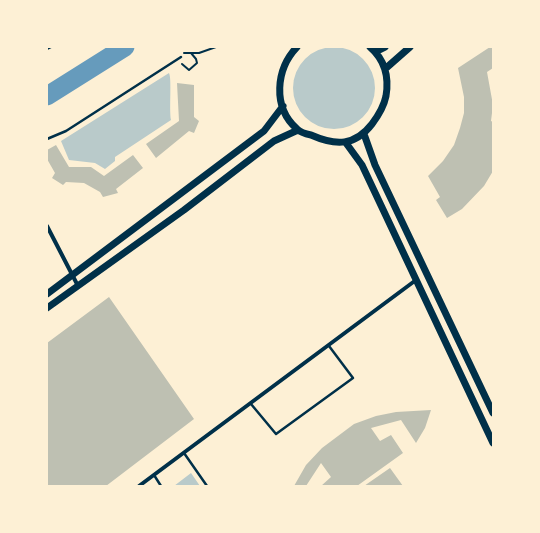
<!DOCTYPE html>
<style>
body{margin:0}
#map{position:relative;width:540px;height:533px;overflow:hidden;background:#fdf0d5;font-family:Rubik,sans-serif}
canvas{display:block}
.frame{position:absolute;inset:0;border:48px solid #fdf0d5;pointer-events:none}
</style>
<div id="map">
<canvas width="540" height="533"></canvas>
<div class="frame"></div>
</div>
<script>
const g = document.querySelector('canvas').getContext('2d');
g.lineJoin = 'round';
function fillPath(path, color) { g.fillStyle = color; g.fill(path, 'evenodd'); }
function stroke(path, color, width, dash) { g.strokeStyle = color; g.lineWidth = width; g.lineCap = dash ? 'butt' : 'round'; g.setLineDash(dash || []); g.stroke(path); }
fillPath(new Path2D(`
 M293 88a41 41 0 1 1 82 0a41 41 0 1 1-82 0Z
 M 169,73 C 172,79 169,109 171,120 L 115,157 L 115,161 L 105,169 L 95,163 L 69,160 L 61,141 Z
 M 191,473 L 200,486 L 174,486 Z`), '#b9caca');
stroke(new Path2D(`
 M 47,96 L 125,47`), '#669bbc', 19);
fillPath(new Path2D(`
 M 490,47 L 493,47 L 493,68 L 487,72 L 493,105 L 491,121 L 493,122 L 493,171 L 484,186 L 462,209 L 447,218 L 436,200 L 440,197 L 428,176 L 443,161 L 454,145 L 460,128 L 464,113 L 464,97 L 458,68 Z
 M 177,83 L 194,85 L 194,117 L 199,121 L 194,133 L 189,131 L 156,158 L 146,144 L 179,121 Z
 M 56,145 L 69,167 L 91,167 L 104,176 L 133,155 L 143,168 L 116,189 L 118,193 L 103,197 L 100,192 L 84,183 L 66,182 L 63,185 L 52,178 L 55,173 L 47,159 L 47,150 Z
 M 109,297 L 194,419 L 106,486 L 47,486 L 47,343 Z
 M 431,410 L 425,428 L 416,443 L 401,420 L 371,428 L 380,441 L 391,435 L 403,453 L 357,486 L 321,486 L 331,477 L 321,463 L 306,486 L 294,486 L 306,465 L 322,448 L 354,424 L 376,416 L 396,412 Z
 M 390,468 L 403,486 L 364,486 Z`), '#bec0b2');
stroke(new Path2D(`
 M 184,53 L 199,53 L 216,47
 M 182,64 L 189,70 L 197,63 L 196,59 L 191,53`), '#003049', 2);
stroke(new Path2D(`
 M 47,49 L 51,47
 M 47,139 L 66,131 L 181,57
 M 251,404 L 276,434 L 353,378 L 329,346
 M 184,453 L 207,486
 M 154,475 L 161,486`), '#003049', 2.5);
stroke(new Path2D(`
 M 47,226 L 78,286
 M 139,486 L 416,280`), '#003049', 4);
stroke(new Path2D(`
 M 297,47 C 276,69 272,107 297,129 C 300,132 306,134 311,135 C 336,146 355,146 372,124 C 378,116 384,106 386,96 C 389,78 385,60 370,47
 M 375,52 L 385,47
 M 385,69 L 410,47
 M 364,134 L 375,165 L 493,413
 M 346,143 L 362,165 L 493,443
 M 47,294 L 264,131 L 283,106
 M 47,308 L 184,210 L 274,141 L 298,130`), '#003049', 7);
</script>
